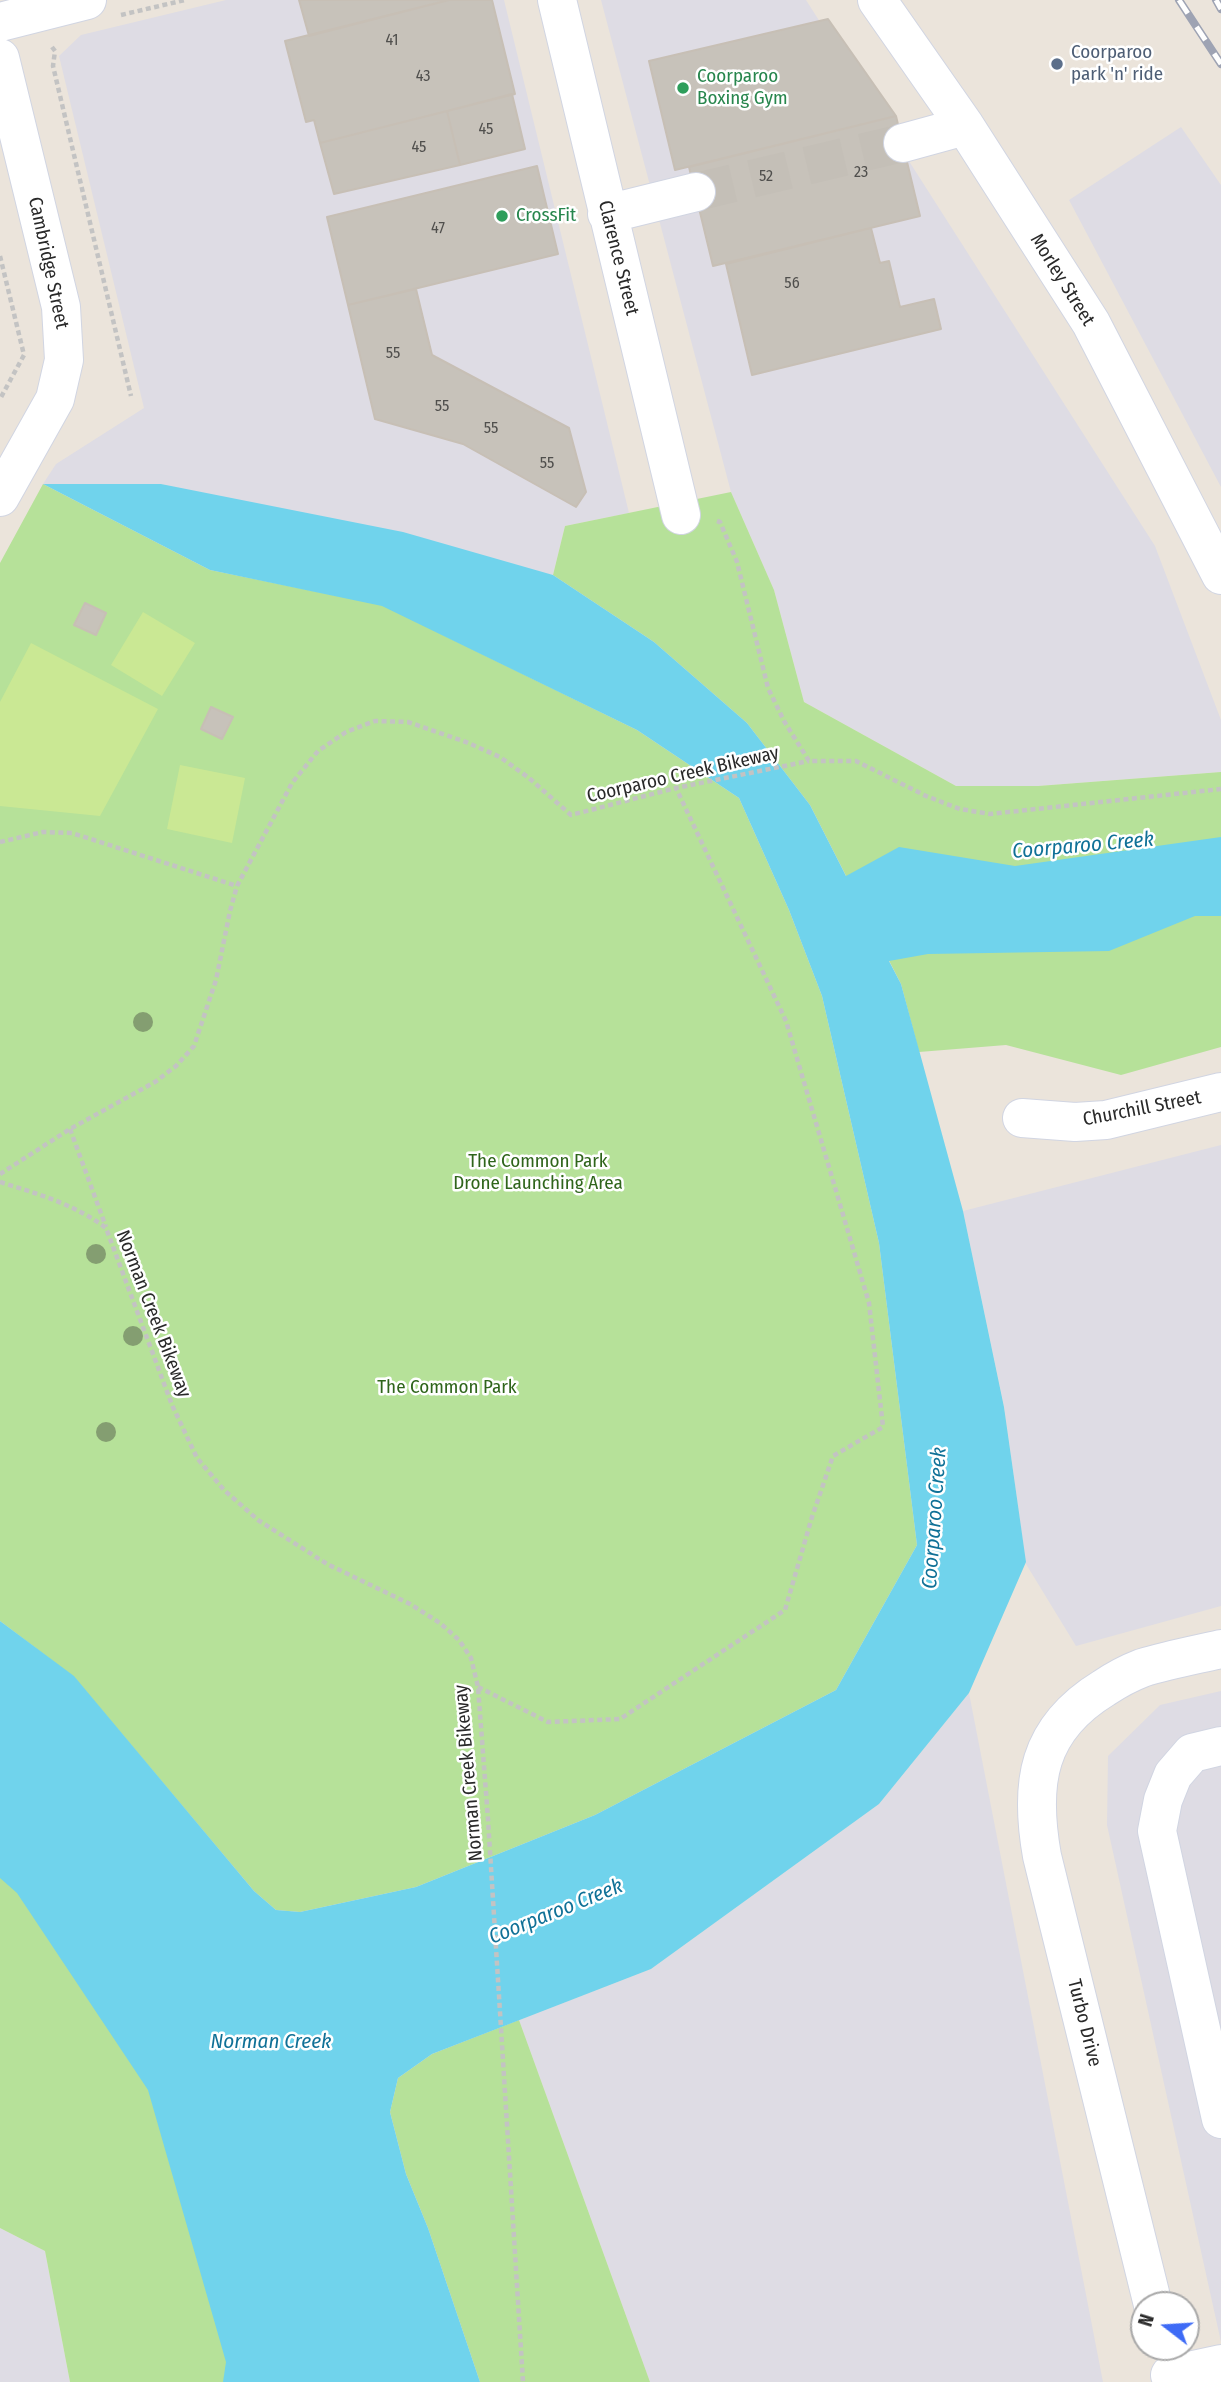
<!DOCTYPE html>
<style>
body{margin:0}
#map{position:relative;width:1221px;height:2382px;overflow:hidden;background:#ebe4db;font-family:"Fira Sans Condensed",sans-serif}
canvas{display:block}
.north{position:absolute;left:1130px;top:2291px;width:70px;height:70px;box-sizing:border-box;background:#fff;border:2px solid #a9a9a9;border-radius:50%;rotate:287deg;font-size:19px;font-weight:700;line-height:28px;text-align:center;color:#292929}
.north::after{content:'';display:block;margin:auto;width:24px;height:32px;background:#3e6bf6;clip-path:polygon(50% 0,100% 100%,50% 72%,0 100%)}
</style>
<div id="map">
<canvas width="1221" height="2382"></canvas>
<div class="north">N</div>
</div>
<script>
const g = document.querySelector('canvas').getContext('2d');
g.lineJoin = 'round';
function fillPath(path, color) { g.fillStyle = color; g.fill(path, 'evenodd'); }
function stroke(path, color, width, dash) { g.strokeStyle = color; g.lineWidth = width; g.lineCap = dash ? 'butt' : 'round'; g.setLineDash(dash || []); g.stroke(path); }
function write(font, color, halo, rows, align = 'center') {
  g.font = font + ' "Fira Sans Condensed",sans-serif'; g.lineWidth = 5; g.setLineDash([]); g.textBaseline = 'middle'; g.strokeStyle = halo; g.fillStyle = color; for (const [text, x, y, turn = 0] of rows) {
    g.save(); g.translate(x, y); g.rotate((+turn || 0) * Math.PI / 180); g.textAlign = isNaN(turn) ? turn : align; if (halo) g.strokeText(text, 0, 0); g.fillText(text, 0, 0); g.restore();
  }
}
fillPath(new Path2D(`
 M 226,0 L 504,0 L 629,513 L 565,526 L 553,575 L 161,484 L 43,484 L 56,464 L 144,408 L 59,56 L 81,35 Z
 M 601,0 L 806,0 L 1155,546 L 1221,720 L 1221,772 L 1038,786 L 956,786 L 804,702 L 774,590 L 731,492 Z
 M 1181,127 L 1221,185 L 1221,487 L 1069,200 Z
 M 1221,1145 L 1221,1606 L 1076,1646 L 1026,1564 L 1004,1406 L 963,1211 Z
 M 1221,1691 L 1221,2342 L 1107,1825 L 1108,1756 L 1160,1705 Z
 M 969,1693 L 1103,2382 L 650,2382 L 519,2020 L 651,1969 L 879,1804 Z
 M 0,2228 L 45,2251 L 70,2382 L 0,2382 Z`), '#dedce4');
fillPath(new Path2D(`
 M 43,484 L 210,570 L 382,605 L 637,730 L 739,798 L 789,910 L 822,996 L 879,1243 L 917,1545 L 836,1690 L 595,1815 L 416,1887 L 300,1912 L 276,1910 L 254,1891 L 74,1677 L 0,1621 L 0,563 Z
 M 731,492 L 774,590 L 804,702 L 956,786 L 1038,786 L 1221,772 L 1221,1047 L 1121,1075 L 1006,1045 L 919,1052 L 901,984 L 810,805 L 747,723 L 654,642 L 553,575 L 565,526 Z
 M 0,1793 L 96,1914 L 285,2382 L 70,2382 L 45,2251 L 0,2228 Z
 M 519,2020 L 650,2382 L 480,2382 L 428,2228 L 406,2174 L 390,2112 L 398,2078 L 432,2054 Z`), '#b6e199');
fillPath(new Path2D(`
 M 143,612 L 195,643 L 162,696 L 111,665 Z
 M 31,643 L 158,709 L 100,816 L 0,806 L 0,702 Z
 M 180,765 L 245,778 L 232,843 L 167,829 Z`), '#cae894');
fillPath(new Path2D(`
 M 43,484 L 161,484 L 403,532 L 553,575 L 654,642 L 747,723 L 810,805 L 846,876 L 899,847 L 1015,866 L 1221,837 L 1221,916 L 1195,916 L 1109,951 L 928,954 L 889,961 L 901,984 L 963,1211 L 1004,1407 L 1026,1562 L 969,1693 L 879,1804 L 651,1969 L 432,2054 L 398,2078 L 390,2112 L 406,2174 L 428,2228 L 480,2382 L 223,2382 L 226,2362 L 148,2090 L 17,1893 L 0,1878 L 0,1621 L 74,1676 L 254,1891 L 276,1910 L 300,1912 L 416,1887 L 595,1815 L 836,1690 L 917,1545 L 879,1243 L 822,996 L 789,910 L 739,798 L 637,730 L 382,606 L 210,570 Z`), '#70d3ec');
const building = new Path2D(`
 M 299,0 L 449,0 L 309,36 Z
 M 449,0 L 492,0 L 515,94 L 320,143 L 314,120 L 306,122 L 285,41 Z
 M 828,19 L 896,116 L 675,170 L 649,61 Z
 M 512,94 L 525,149 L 460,165 L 447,111 Z
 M 447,111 L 460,165 L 334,194 L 320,143 Z
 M 896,116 L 920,216 L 713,266 L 689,167 Z
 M 537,166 L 558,254 L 348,305 L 327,217 Z
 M 871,228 L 880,263 L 889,261 L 900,307 L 934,299 L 941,329 L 752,375 L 726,264 Z
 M 416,289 L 432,355 L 569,428 L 586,492 L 576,507 L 463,444 L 375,419 L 348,305 Z
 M 85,603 L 106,613 L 96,635 L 74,625 Z
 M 211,707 L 233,717 L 222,739 L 201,729 Z`);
fillPath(building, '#c7c2ba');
stroke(building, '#c7bfb5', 2);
stroke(new Path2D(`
 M 696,192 L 903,143`), '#c4bfb7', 38, [38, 19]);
const minor = new Path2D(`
 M 557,0 L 681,515
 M 877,0 L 965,126 L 1091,323 L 1221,575
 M 0,22 L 87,0
 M 0,58 L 61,307 L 64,360 L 55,399 L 0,497
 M 903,143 L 965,126
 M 607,214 L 696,192
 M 1022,1118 L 1075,1122 L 1106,1120 L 1221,1092
 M 1221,1746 L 1192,1753 L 1173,1775 L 1163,1800 L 1157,1831 L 1221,2119
 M 1153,2305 L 1042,1856 C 1029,1783 1037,1729 1104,1688 C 1116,1680 1129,1673 1142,1668 C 1168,1660 1195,1655 1221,1649
 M 1170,2375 L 1221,2364`);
stroke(minor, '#d1d5e2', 40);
stroke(new Path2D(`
 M 121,15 L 185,0
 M 52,47 L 55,51 L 53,66 L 131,396
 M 0,256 L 24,355 L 0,399
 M 717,521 L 720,522 L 737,562 L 768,688 L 784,721 L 809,761 L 856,761 L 926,796 L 960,809 L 990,814 L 1221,789
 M 0,842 L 43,832 L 72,833 L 237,886
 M 70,1129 L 106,1227
 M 0,1174 L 70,1129 L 155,1082 L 176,1066 L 194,1046 L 216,980 L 230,911 L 237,886 L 292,783 L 318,751 L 346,732 L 375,721 L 408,722 L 466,742 L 500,757 L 529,778 L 571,815 L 676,788 L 809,761
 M 0,1182 C 38,1194 74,1204 106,1228 L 172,1405 L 197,1458 L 224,1490 L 258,1520 L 327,1564 L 410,1604 L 440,1623 L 459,1640 L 471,1658 L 478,1687 L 488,1819 L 523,2382
 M 478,1687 L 548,1722 L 620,1719 L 785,1610 L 812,1517 L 833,1456 L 883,1427 L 869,1303 L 786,1021 L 676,788`), '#c3c3c3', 4.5, [5, 3.5]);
stroke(minor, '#fff', 38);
const rail = new Path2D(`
 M 1179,0 L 1221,64
 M 1216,0 L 1221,9`);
stroke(rail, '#9ea3b3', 8);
stroke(rail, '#fff', 5, [16]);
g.fillStyle = '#849e71';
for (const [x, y] of [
 [143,1022],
 [96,1254],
 [133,1336],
 [106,1432]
]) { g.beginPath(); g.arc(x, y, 10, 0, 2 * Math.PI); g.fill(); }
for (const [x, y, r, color] of [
 [1057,64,7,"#5c6f8a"],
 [683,88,7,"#2e9e5b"],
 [502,216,7,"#2e9e5b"]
]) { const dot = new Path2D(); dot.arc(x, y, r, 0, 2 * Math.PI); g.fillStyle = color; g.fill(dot); stroke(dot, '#fff', 2.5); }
write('16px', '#504f4d', null, [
 ["41",392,41],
 ["43",423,77],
 ["45",486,130],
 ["45",419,148],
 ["23",861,173],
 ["52",766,177],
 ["47",438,229],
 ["56",792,284],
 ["55",393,354],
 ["55",442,407],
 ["55",491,429],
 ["55",547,464]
]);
write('19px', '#4e5e75', '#fff', [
 ["Coorparoo",1071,53],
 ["park 'n' ride",1071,75]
], 'left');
write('19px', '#27864d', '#fff', [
 ["Coorparoo",697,77],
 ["Boxing Gym",697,99],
 ["CrossFit",516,216]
], 'left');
write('19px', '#292929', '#fff', [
 ["Clarence Street",618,258,76],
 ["Cambridge Street",48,263,78],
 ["Morley Street",1062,280,58],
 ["Coorparoo Creek Bikeway",683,775,-13],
 ["Churchill Street",1142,1109,-11],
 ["Norman Creek Bikeway",153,1314,69],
 ["Norman Creek Bikeway",469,1773,-95],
 ["Turbo Drive",1084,2023,76]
]);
write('19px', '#2f651b', '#fff', [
 ["The Common Park",538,1162],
 ["Drone Launching Area",538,1184],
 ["The Common Park",447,1388]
]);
write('italic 21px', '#107197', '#fff', [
 ["Coorparoo Creek",1083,846,-5],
 ["Coorparoo Creek",935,1518,-86],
 ["Coorparoo Creek",556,1912,-22],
 ["Norman Creek",271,2042]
]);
</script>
